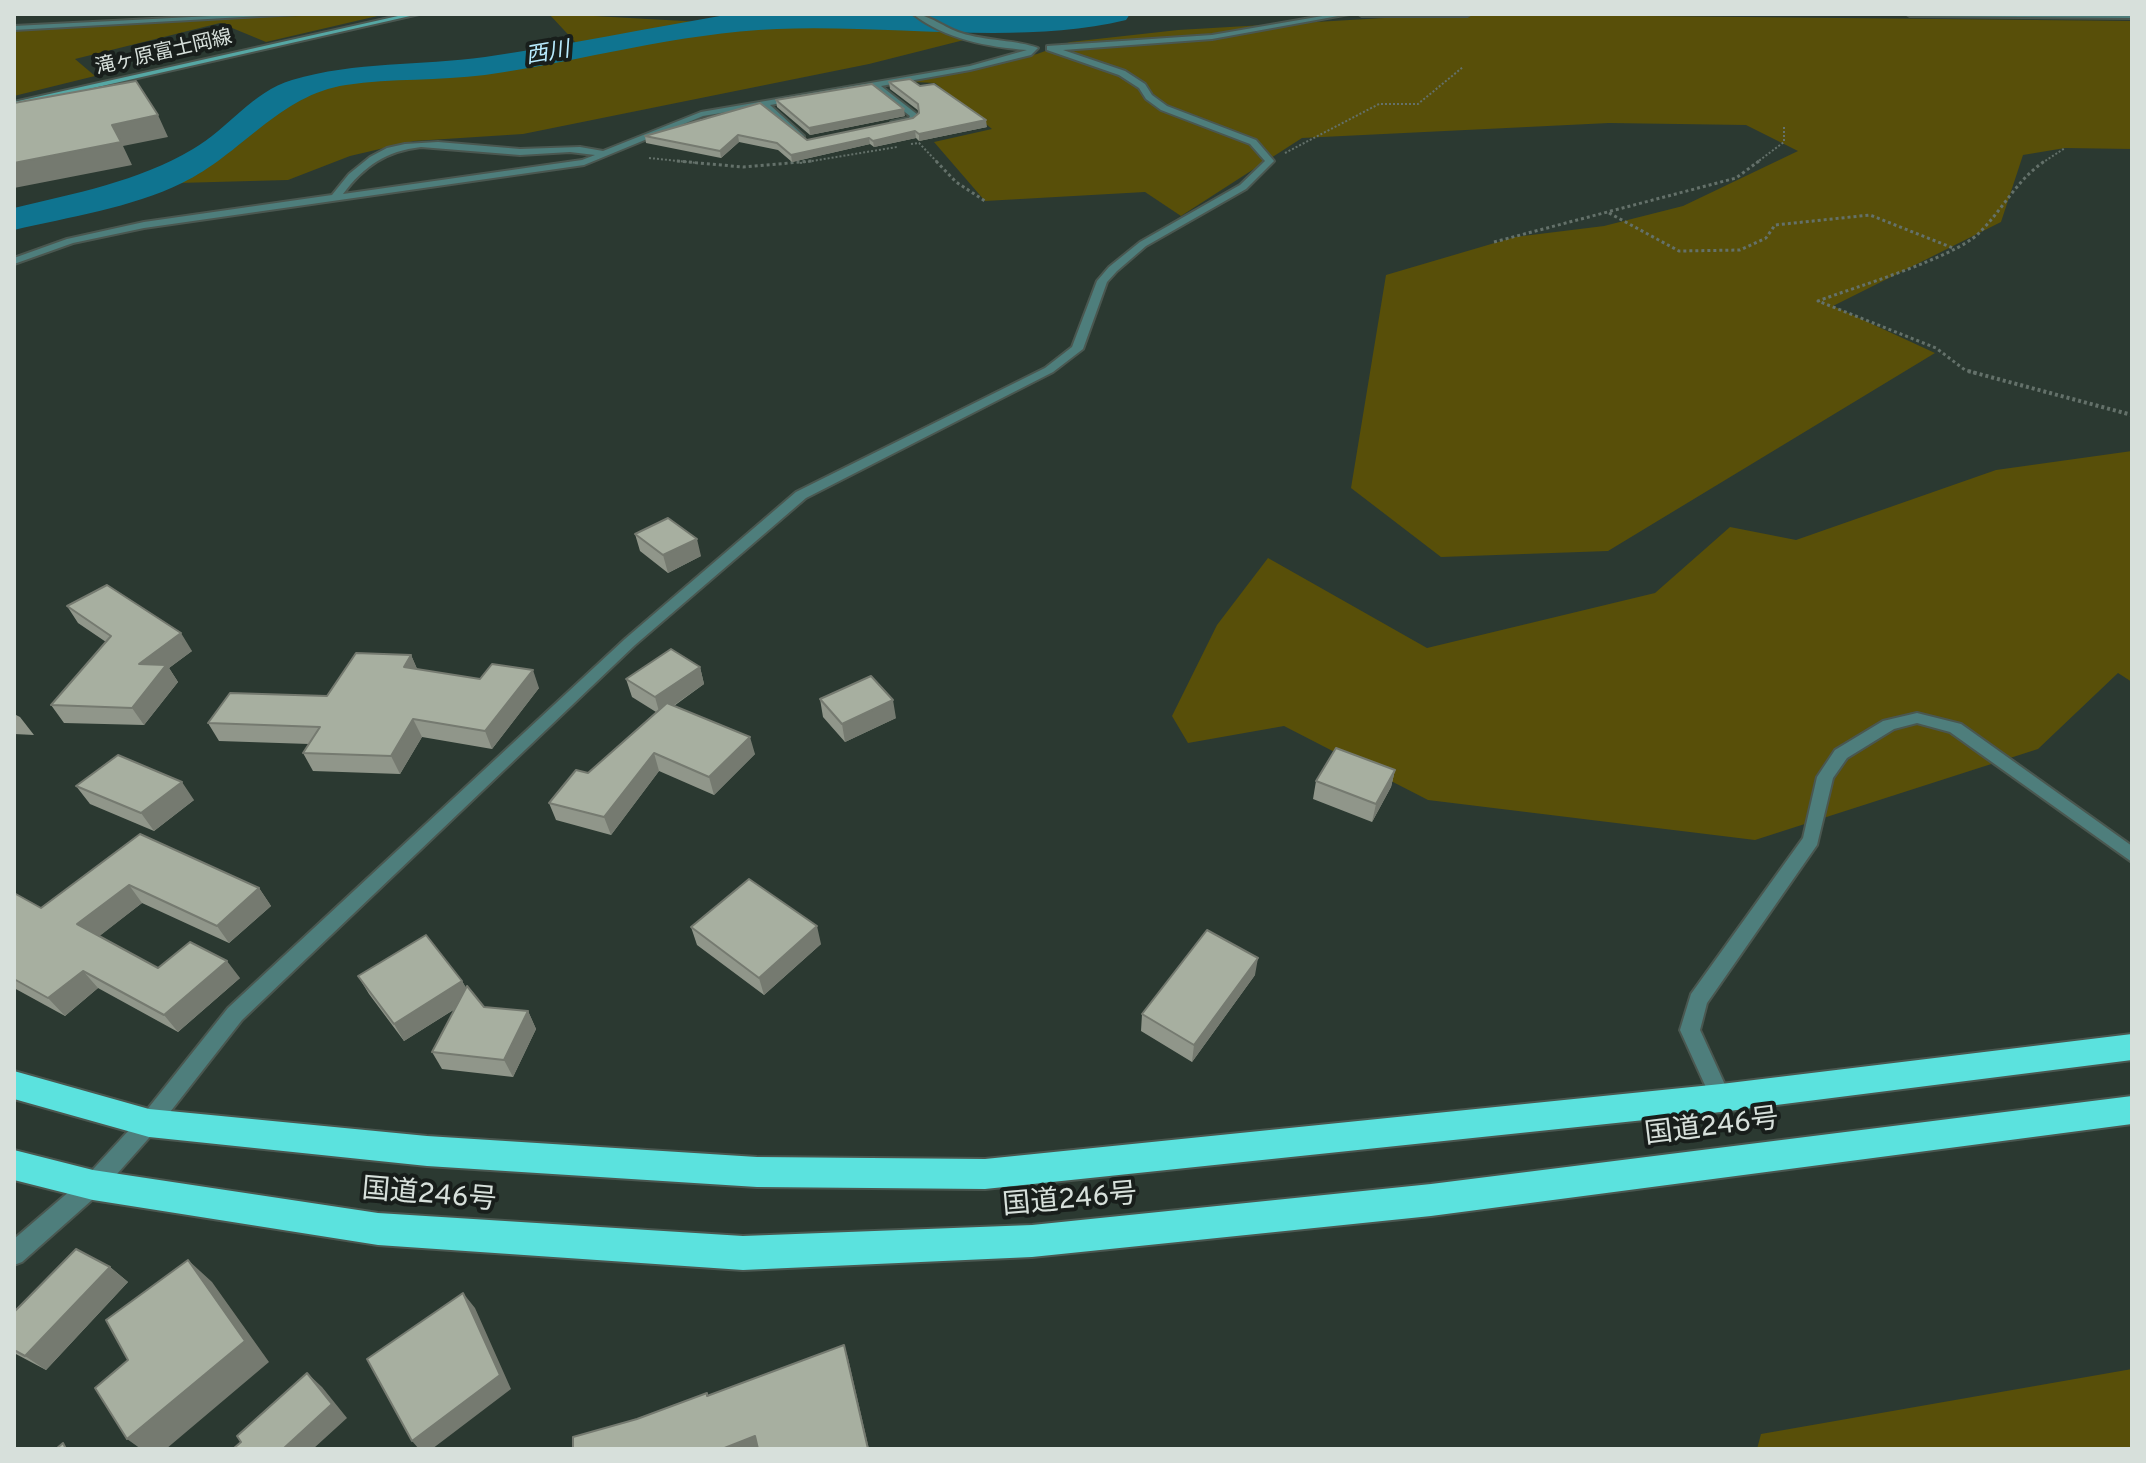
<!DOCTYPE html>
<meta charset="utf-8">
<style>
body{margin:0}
#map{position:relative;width:2146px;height:1463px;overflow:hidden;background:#2b3931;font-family:Overpass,sans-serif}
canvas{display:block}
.frame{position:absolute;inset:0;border:16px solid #d7e0db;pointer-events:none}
</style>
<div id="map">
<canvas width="2146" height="1463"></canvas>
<div class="frame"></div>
</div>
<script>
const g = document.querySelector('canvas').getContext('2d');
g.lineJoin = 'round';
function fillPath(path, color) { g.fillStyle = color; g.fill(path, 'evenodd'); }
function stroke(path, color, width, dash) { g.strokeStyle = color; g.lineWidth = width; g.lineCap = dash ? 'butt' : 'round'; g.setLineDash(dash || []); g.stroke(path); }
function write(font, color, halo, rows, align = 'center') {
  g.font = font + ' Overpass,"Noto Sans JP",sans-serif'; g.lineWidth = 8; g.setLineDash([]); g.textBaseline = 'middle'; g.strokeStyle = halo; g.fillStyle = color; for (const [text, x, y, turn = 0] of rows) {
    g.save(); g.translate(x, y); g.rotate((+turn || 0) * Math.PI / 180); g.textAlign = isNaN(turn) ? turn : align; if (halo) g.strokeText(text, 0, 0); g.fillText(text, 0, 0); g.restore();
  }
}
fillPath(new Path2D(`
 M 386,14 L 266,42 L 220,23 L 75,59 L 95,76 L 14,96 L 14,31 L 259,17 Z
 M 549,14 C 633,17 717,24 801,27 C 862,30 912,23 972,38 L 869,64 L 523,134 L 414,141 L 350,156 L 288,180 L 178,183 L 285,103 L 343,76 L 483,66 L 577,44 Z
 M 1453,14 L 2132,21 L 2132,149 L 2065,148 L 2023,155 L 2001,222 L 1833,306 L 1935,353 L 1608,551 L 1441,557 L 1351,488 L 1386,275 L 1515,237 L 1604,226 L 1683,206 L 1798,151 L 1746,125 L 1609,123 L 1302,138 L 1181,216 L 1145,192 L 985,201 L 934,142 L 992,129 L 935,83 L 893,81 L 1037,54 L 1070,42 L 1178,30 Z
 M 2132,451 L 2132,682 L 2118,673 L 2038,749 L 1755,840 L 1428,800 L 1284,726 L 1188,743 L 1172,716 L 1217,625 L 1268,558 L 1427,648 L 1655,593 L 1730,527 L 1796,540 L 1996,470 Z
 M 2132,1369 L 2132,1449 L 1757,1449 L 1761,1434 Z`), '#584f09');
fillPath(new Path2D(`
 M 731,14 L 1130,14 L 1126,20 C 1020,46 888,24 777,29 C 678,33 582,61 485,75 C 439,81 392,78 346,85 C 279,95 241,155 182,183 C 131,208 69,217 14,230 L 14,208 C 76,193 137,182 193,149 C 228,129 252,92 292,80 C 356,61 420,66 485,57 C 567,45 649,28 731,14 Z`), '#0f7490');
const street = new Path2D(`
 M 251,14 L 296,14 L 14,30 L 14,26 Z
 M 913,14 C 928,14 945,28 961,33 C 985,41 1018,40 1038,48 L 1031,55 L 970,70 L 881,86 L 918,115 L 916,122 L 894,127 L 891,126 L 891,122 L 909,118 L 910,116 L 873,87 L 770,105 L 804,136 L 804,140 L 801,141 L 762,106 L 703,116 L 584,165 L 144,228 L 73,243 L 14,264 L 14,258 L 67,239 L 144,222 L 332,195 L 349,174 L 370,157 L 387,148 L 405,144 L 438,142 L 520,149 L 580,147 L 603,151 L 701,112 L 970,66 L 1027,50 C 988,47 944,39 913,14 ZM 421,147 L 520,155 L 570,152 L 595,155 L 582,160 L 343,194 C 364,166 386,151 421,147 Z
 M 1334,14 L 1349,14 L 1212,39 L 1063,50 L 1125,71 L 1145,84 L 1152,95 L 1167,106 L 1256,140 L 1274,161 L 1246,189 L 1146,246 L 1117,271 L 1107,282 L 1083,349 L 1053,372 L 806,498 L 635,645 L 242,1020 L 156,1130 L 101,1192 L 22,1262 L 14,1265 L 14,1239 L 85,1178 L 142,1116 L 228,1008 L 625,639 L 796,492 L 1045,368 L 1072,347 L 1097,281 L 1109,267 L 1140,242 L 1240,185 L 1265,161 L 1250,144 L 1161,110 L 1146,99 L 1139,88 L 1119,75 L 1047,50 L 1047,46 L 1212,35 Z
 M 1359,14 L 1470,14 L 1467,16 L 1362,16 Z
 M 1907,14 L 2132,14 L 2132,18 L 1910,16 Z
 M 1917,713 L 1961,724 L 2132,846 L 2132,862 L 1950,732 L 1917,723 L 1894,729 L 1847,758 L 1833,778 L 1817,845 L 1707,1003 L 1700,1030 L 1731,1098 L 1728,1105 L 1721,1107 L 1714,1105 L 1680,1030 L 1691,994 L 1803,838 L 1817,777 L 1835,750 L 1883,721 Z`);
const secondary = new Path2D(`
 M 407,14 L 419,14 L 14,106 L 14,102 Z`);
const highway = new Path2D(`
 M 2132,1034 L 2132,1060 L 1721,1112 L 985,1189 L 757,1187 L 427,1166 L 149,1137 L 14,1099 L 14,1071 L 149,1109 L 427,1136 L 757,1157 L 985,1159 L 1721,1084 Z
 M 2132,1096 L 2132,1124 L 1431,1216 L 1032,1257 L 743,1270 L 378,1245 L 93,1200 L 14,1180 L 14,1150 L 93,1170 L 378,1213 L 743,1236 L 1032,1225 L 1431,1184 Z`);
stroke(street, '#4a5750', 4);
stroke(secondary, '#4a5750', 4);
stroke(highway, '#4a5750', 4);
stroke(new Path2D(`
 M 911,144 L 919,143 L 938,163
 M 1285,153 L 1379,104 L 1418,104 L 1463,67
 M 649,158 L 698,163
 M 800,163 L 897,147
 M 1756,163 L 1784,142 L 1784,126
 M 2042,163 L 2065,148`), '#64716a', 2, [2, 2]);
stroke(new Path2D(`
 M 677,161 L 743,167 L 812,161
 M 936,161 L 956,182 L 985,201
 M 1609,213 L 1679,251 L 1740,250 L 1766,238 L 1775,225 L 1870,215 L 1953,248
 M 1494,242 L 1736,178 L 1759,161
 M 1976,373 L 1965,370 L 1936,348 L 1818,301 C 1855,287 1953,258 1978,234 C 2002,211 2017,179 2045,161`), '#64716a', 3, [3, 3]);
stroke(new Path2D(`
 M 1968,371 L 2132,415`), '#64716a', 4, [3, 3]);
fillPath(street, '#4e7e7c');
fillPath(secondary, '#56a7a4');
fillPath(highway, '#5be2de');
fillPath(new Path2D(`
 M 889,82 L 920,86 L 987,127 L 919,141 L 916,138 L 874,147 L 870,144 L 792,162 L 778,150 L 739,142 L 721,158 L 646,143 L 645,136 L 760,103 L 807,140 L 913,118 L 919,114 L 919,111 L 890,89 Z
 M 776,100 L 905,116 L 810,135 L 777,107 Z
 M 635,534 L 701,556 L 668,573 L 640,551 Z
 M 67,606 L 192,651 L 169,668 L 178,682 L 144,725 L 64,723 L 51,705 L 106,642 L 78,623 Z
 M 411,655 L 417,669 L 539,688 L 492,749 L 422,737 L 400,774 L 313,771 L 303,753 L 309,744 L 219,741 L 208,723 L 327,696 Z
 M 700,667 L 704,684 L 674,706 L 755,754 L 714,795 L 659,771 L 611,835 L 556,820 L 549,803 L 588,773 L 656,712 L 632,697 L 626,679 Z
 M 820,699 L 896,718 L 845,742 L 823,717 Z
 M 14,714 L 20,717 L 34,735 L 14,734 Z
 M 1395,770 L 1391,787 L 1372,822 L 1313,799 L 1316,781 Z
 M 76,786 L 194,800 L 154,831 L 90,804 Z
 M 140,834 L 259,888 L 271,906 L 229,943 L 142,903 L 99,936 L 158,968 L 240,978 L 178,1032 L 98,988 L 65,1016 L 14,988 L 14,893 L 41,908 Z
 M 691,927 L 821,944 L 764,995 L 697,945 Z
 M 1255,975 L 1192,1062 L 1141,1031 L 1142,1014 Z
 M 358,976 L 462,981 L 466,988 L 484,1007 L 528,1011 L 536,1029 L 513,1077 L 442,1069 L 432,1052 L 455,1009 L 404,1041 L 369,994 Z
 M 110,1267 L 128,1282 L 46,1370 L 14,1353 L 14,1312 Z`), '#90968a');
fillPath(new Path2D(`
 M 904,109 L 905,116 L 810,135 L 809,128 Z
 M 158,115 L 168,137 L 123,146 L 132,165 L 14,188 L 14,163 L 112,125 Z
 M 986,120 L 987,127 L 919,141 L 919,134 Z
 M 915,131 L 916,138 L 874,147 L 873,141 Z
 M 738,135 L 739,142 L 721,158 L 720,151 Z
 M 869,138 L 870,144 L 792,162 L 791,155 Z
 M 697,539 L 701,556 L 668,573 L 663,555 Z
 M 181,633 L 192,651 L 169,668 L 178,682 L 144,725 L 132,708 L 139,664 Z
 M 411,655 L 419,673 L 404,667 Z
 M 700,667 L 704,684 L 660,715 L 655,697 Z
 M 533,670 L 539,688 L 492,749 L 485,731 Z
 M 893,700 L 896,718 L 845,742 L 842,724 Z
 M 413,719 L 422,737 L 400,774 L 391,756 Z
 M 750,737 L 755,754 L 714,795 L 709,777 Z
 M 654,753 L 659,771 L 611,835 L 604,817 Z
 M 1395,770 L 1391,787 L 1372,822 L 1376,804 Z
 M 182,782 L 194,800 L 154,831 L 141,813 Z
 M 129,885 L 142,903 L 92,942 L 77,924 Z
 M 259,888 L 271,906 L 229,943 L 217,926 Z
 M 817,926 L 821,944 L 764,995 L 759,978 Z
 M 1258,958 L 1255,975 L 1192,1062 L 1194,1045 Z
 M 227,961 L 240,978 L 178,1032 L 164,1015 Z
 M 83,971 L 98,988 L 65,1016 L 48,998 Z
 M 462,981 L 472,998 L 404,1041 L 394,1024 Z
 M 528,1011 L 536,1029 L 513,1077 L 504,1060 Z
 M 188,1260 L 212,1282 L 269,1362 L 166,1449 L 141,1449 L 127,1439 Z
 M 110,1267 L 128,1282 L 46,1370 L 25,1356 Z
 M 463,1293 L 475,1308 L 511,1389 L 432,1449 L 419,1449 L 412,1441 Z
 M 844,1345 L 848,1358 L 869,1449 L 868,1449 Z
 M 307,1373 L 322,1387 L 347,1418 L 313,1449 L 283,1449 Z
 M 755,1436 L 759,1449 L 722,1449 Z`), '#757a70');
const building = new Path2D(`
 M 910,79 L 920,86 L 934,84 L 986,120 L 919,134 L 915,131 L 873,141 L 869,138 L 791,155 L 777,143 L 738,135 L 720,151 L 645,136 L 760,103 L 807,140 L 913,118 L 919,113 L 918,104 L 889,82 Z
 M 136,81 L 158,115 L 112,125 L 121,142 L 14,163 L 14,103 Z
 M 872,84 L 904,109 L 809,128 L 776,100 Z
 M 668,518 L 697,539 L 663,555 L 635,534 Z
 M 107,585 L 181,633 L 139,664 L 166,665 L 132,708 L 51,705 L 111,636 L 67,606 Z
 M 671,649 L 700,667 L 655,697 L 626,679 Z
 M 356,653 L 411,655 L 404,667 L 480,679 L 492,664 L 533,670 L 485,731 L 413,719 L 391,756 L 303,753 L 320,727 L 208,723 L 230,693 L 327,696 Z
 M 871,676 L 893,700 L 842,724 L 820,699 Z
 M 667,703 L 750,737 L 709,777 L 654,753 L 604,817 L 549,803 L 576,770 L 588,773 Z
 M 1336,748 L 1395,770 L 1376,804 L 1316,781 Z
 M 118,755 L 182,782 L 141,813 L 76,786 Z
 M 140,834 L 259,888 L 217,926 L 129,885 L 77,924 L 158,968 L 190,942 L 227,961 L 164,1015 L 83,971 L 48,998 L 14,979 L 14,893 L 41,908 Z
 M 749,879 L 817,926 L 759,978 L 691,927 Z
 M 1207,930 L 1258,958 L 1194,1045 L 1142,1014 Z
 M 426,935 L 462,981 L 394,1024 L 358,976 Z
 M 467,986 L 484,1007 L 528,1011 L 504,1060 L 432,1052 Z
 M 76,1249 L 110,1267 L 25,1356 L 14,1350 L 14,1312 Z
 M 188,1260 L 245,1341 L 127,1439 L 95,1388 L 128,1360 L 106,1320 Z
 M 463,1293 L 500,1375 L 412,1441 L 367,1359 Z
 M 844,1345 L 868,1449 L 758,1449 L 755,1436 L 722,1449 L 573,1449 L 573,1437 L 637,1419 L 707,1393 L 707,1396 Z
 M 307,1373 L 332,1404 L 283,1449 L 233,1449 L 241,1442 L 237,1436 Z
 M 63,1443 L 66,1449 L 56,1449 Z`);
fillPath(building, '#a7afa0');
stroke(building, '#757a70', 2);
write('20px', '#d7e0db', '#181e1b', [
 ["滝ヶ原富士岡線",164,54,-13]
]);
write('italic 22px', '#b8ebfe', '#181e1b', [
 ["西川",548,55,-10]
]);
write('28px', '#d7e0db', '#181e1b', [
 ["国道246号",1712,1129,-7],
 ["国道246号",429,1197,5],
 ["国道246号",1070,1202,-5]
]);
</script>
